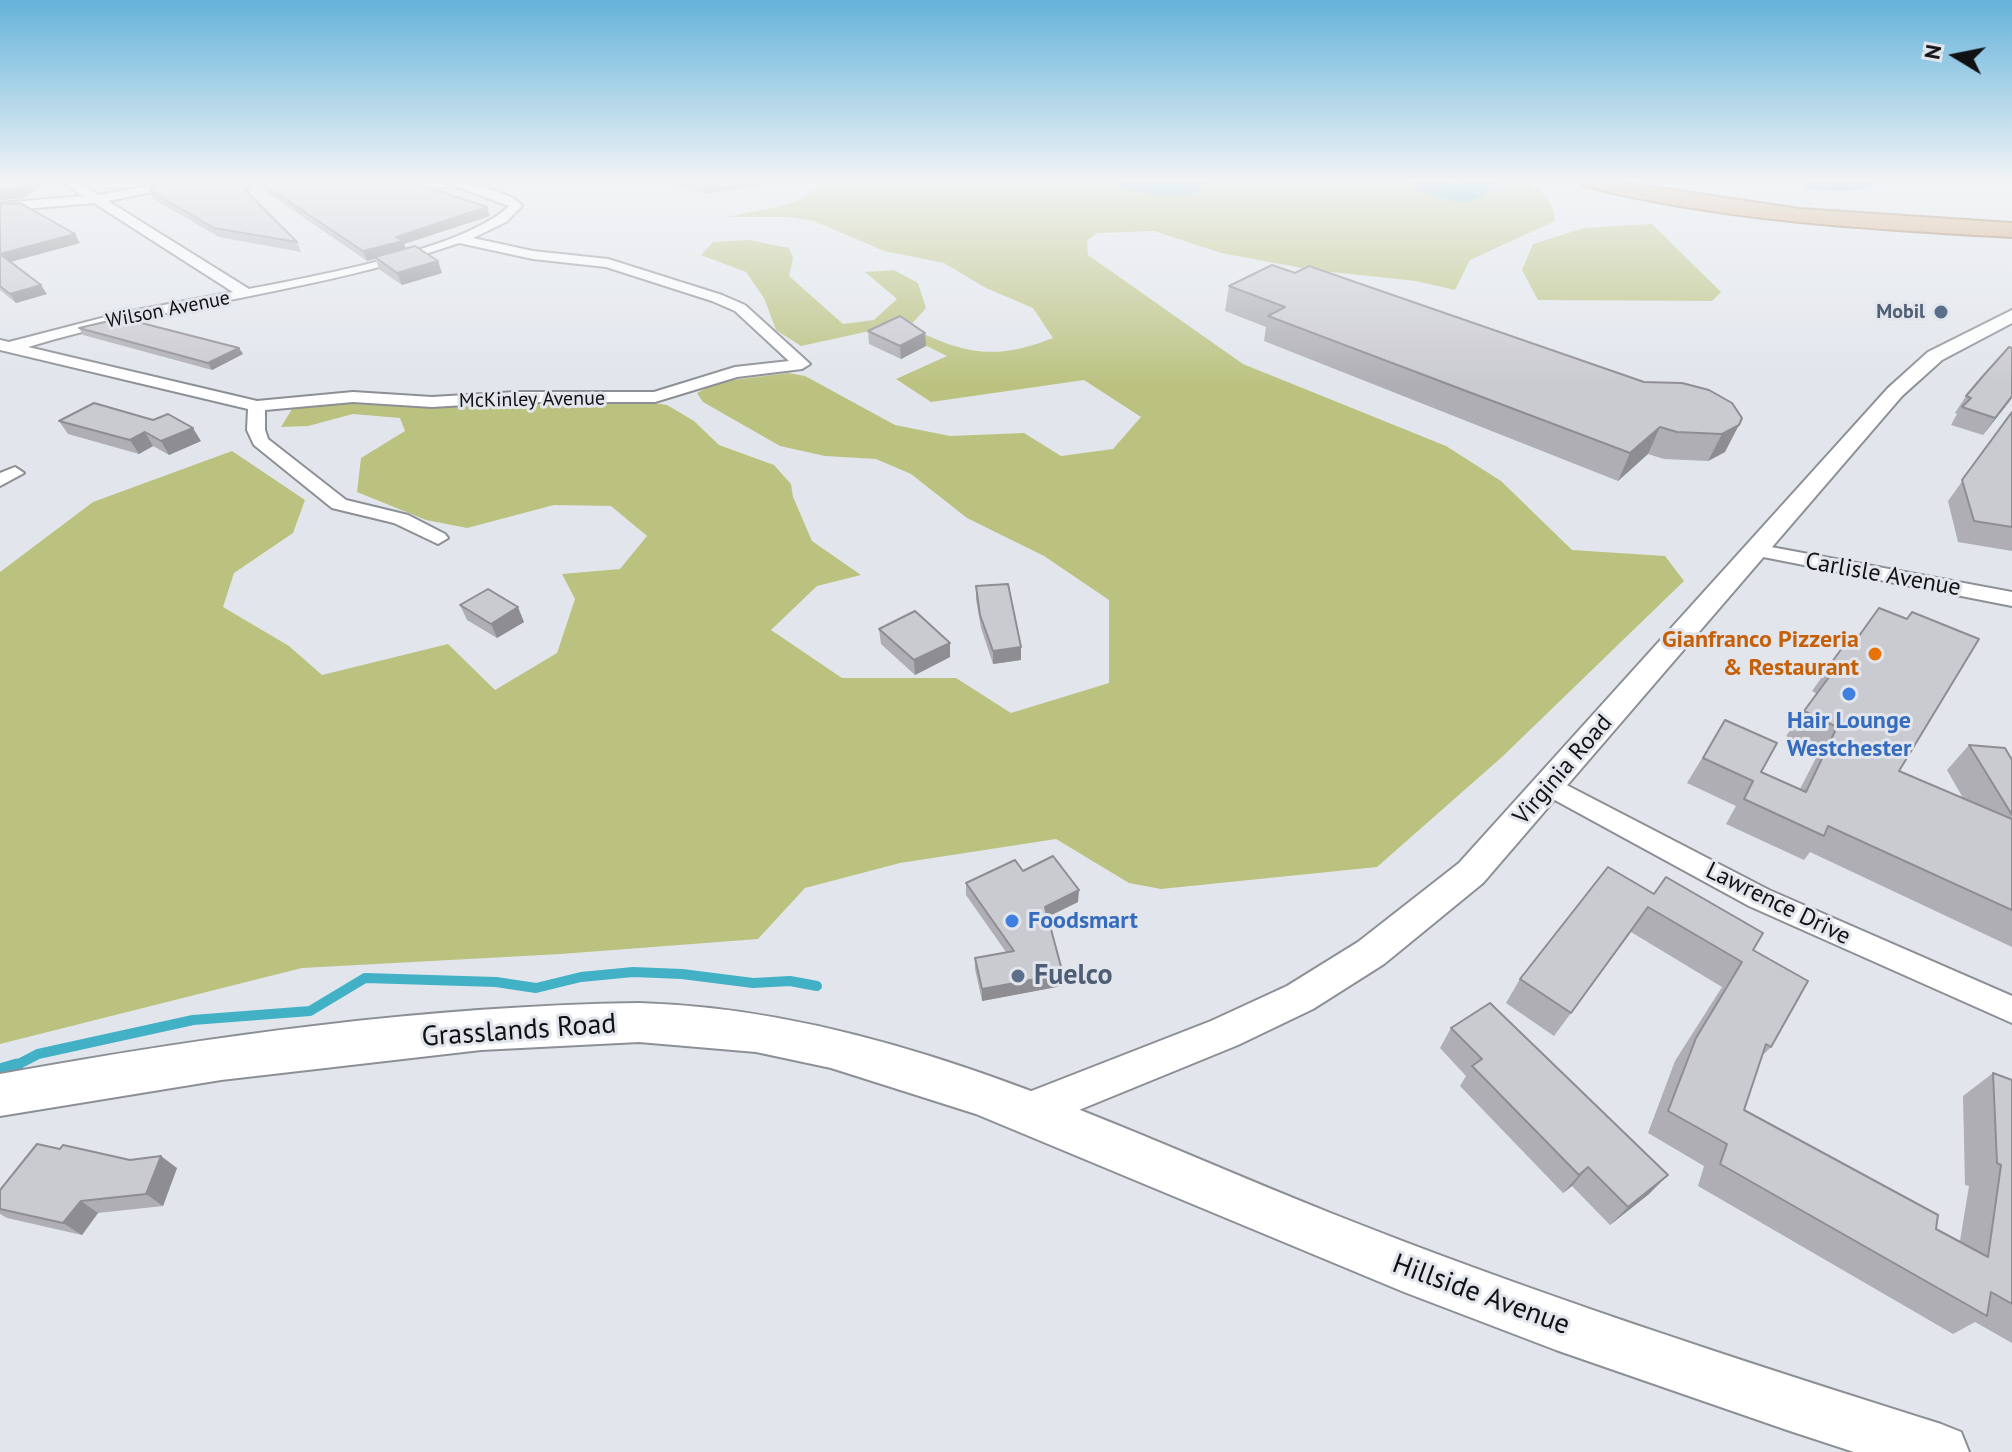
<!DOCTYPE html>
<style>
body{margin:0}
#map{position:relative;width:2012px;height:1452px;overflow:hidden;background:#e2e6ec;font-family:"PT Sans",sans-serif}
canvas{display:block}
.north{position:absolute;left:1916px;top:16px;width:80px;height:80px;-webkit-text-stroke:6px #e2e6ec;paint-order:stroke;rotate:280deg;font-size:22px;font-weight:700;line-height:32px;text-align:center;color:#101113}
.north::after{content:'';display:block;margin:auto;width:28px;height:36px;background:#101113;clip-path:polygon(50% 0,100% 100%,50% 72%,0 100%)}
</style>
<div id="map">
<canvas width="2012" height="1452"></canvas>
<div class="north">N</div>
</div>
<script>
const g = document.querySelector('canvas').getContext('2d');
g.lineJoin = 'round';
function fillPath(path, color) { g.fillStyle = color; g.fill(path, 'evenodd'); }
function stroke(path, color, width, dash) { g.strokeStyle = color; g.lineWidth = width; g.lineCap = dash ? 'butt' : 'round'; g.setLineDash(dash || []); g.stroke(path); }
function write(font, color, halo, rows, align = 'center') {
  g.font = font + ' "PT Sans",sans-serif'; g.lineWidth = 6; g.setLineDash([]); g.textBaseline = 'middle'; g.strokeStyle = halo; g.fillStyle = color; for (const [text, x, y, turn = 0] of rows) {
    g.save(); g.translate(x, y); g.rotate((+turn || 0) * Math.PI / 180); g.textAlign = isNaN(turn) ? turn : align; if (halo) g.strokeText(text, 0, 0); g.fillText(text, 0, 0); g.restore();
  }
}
fillPath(new Path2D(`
 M 823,182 C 843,182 866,191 885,182 L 1522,182 C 1543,190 1552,197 1555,221 L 1470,260 L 1455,290 L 1416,281 L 1313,270 L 1221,253 L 1154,231 L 1097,233 L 1087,241 L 1088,255 L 1243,364 L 1446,446 L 1501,481 L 1572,550 L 1665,556 L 1684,581 L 1502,757 L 1377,867 L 1161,889 L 1129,883 L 1056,839 L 900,863 L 805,888 L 758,939 L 561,954 L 302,968 L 0,1044 L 0,572 L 93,502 L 232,451 L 305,500 L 293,533 L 234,573 L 223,607 L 289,646 L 322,675 L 448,644 L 495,690 L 557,653 L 575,599 L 562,574 L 620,569 L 647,536 L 611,506 L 554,505 L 467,528 L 426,520 L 357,492 L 361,458 L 405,431 L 400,418 L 353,414 L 308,426 L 281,427 L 292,409 L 355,402 L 403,406 L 642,401 L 667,405 L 694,421 L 719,445 L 774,465 L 791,484 L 793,497 L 812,541 L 861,575 L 817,586 L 771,630 L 842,678 L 956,678 L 1011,713 L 1109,683 L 1109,600 L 1044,556 L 967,518 L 911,474 L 876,459 L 825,456 L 780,446 L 703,402 L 697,393 L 717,382 L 788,373 L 805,376 L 895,425 L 950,436 L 1024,433 L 1061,456 L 1113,449 L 1141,417 L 1084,380 L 931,402 L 896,379 L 947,356 L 888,327 L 801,346 L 776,330 L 764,298 L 746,272 L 701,255 L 713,242 L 749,240 L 789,248 L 793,258 L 789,276 L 843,324 L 874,320 L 897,299 L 865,272 L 894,270 L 918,283 L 926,308 L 909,327 C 964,354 995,361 1053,338 L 1033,308 L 986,288 L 944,263 L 884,251 L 814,221 L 789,217 L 728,217 C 760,209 801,208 823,182 Z
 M 1652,224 L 1721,292 L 1712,301 L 1538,300 L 1522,270 L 1533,244 L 1584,228 Z`), '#bbc280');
stroke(new Path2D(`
 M 13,1067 L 38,1054 L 193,1020 L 310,1011 L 365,978 L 496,982 L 536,988 L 581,977 L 633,972 L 682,974 L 753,983 L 790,981 L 817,986`), '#42b1c6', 10);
stroke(new Path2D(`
 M 0,1070 L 17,1065`), '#42b1c6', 13);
fillPath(new Path2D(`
 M 1118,182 L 1209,182 C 1193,205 1145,193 1122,188 Z
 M 1411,182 L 1449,182 L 1459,185 L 1465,182 L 1496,182 C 1473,215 1445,199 1415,188 Z
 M 1803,182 L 1874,182 L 1870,188 C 1851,192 1826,192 1807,188 Z`), '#42b1c6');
const minor = new Path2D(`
 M 63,182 L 77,182 L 99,195 L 167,182 L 188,182 L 182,186 L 108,201 L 249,289 C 311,277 466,249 509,206 L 444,182 C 463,181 511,191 522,206 L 506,222 L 473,238 L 533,251 L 608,259 L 722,295 L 745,305 L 810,364 L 802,369 L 737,377 L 655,402 L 516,402 L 432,407 L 353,402 L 265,410 L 265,430 L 268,439 L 346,500 L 408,515 L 445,534 L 448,538 L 438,544 L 394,523 L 332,508 L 254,445 L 247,430 L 248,409 L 0,350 L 0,340 L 9,342 L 121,313 L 233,292 L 94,203 L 0,211 L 0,203 L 83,196 ZM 459,243 L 533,259 L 606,267 L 712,301 L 735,311 L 789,361 L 735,367 L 654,392 L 516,392 L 432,397 L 353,392 L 257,401 L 28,347 C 170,304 318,292 459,243 Z
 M 15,467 L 24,473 L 0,486 L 0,473 Z
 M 1755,544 L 2012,592 L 2012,606 L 1748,554 L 1745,550 Z
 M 1551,777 L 1769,890 L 2012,996 L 2012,1023 L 1749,906 L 1542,793 L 1538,786 L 1542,779 Z`);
const tertiary = new Path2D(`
 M 2012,310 L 2012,323 L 1942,360 L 1902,396 L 1483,883 L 1384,964 L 1313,1009 L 1238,1045 L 1030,1130 L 1016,1125 L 1010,1111 L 1016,1097 L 1211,1021 L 1287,986 L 1358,942 L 1459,863 L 1888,388 L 1928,352 Z`);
const secondary = new Path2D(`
 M 639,1003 C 884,1010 1105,1123 1328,1212 C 1529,1292 1735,1359 1941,1424 L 1961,1432 L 1969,1452 L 1854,1452 L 1787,1430 L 1556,1350 L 1404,1292 L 976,1114 L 831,1068 L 756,1052 L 639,1042 L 481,1050 L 221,1080 L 0,1116 L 0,1074 C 210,1036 425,1006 639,1003 Z`);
const trunk = new Path2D(`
 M 1581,182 L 1618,182 L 1800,209 L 2012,223 L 2012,237 C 1869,229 1723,221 1584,186 Z`);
stroke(minor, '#8c8f95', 4);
stroke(tertiary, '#8c8f95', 4);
stroke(secondary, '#8c8f95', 4);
stroke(trunk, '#895c2f', 4);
fillPath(minor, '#fff');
fillPath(tertiary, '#fff');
fillPath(secondary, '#fff');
fillPath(trunk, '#d49c64');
fillPath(new Path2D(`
 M 171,182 L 411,182 L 490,216 L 404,244 L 406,249 L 438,261 L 442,273 L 402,285 L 380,270 L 375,259 L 367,261 L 255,184 L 248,192 L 297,242 L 301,252 L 219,237 L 153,199 L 149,190 L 152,190 L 151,188 L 155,187 L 154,185 Z
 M 662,182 L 777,182 L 777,183 L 705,194 Z
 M 0,204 L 80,243 L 11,262 L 47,294 L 16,303 L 0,290 Z
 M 1295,273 L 1644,382 L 1732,403 L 1725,452 L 1708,461 L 1664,459 L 1648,454 L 1618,481 L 1264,341 L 1266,327 L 1225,311 L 1229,286 Z
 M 79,328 L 239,348 L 243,354 L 212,370 L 83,335 Z
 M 868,331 L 925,333 L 926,346 L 901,359 L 869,344 Z
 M 2012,348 L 2012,398 L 1983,435 L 1951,425 L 1957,414 L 1955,413 L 1966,396 Z
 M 2012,412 L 2012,551 L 1958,542 L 1948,501 Z
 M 59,421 L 201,441 L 169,455 L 153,446 L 139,454 L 68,434 Z
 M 976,586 L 1021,647 L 1021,660 L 993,664 L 981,628 L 976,599 Z
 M 460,605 L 524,622 L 497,638 L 467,620 Z
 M 879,629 L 950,657 L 915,675 L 881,644 Z
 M 1845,644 L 1899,771 L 1963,798 L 1947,770 L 1969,745 L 2012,760 L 2012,947 L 1810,852 L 1804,860 L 1726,824 L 1736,806 L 1687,783 L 1725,720 L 1761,772 L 1800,789 L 1819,752 L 1786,736 L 1817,694 L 1812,691 Z
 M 1608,867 L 1753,950 L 1771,1047 L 1762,1056 L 1744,1110 L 1936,1229 L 1960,1241 L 1969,1186 L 1965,1185 L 1963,1096 L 1993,1073 L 2012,1080 L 2012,1343 L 1975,1322 L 1953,1334 L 1698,1186 L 1704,1166 L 1648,1133 L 1675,1061 L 1722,987 L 1631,932 L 1554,1036 L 1506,1003 L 1520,979 Z
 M 1023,871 L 1078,902 L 1048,917 L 1062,986 L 982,1001 L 975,969 L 975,958 L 1006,952 L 966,895 L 966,883 Z
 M 1451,1028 L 1649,1194 L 1610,1225 L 1572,1186 L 1563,1193 L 1460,1086 L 1466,1076 L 1440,1048 Z
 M 60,1149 L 130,1160 L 177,1168 L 163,1206 L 98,1213 L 82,1235 L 7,1218 L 0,1214 L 0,1190 Z`), '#aeaeb4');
fillPath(new Path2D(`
 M 29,182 L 47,182 L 23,198 L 0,200 L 0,191 Z
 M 245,182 L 254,182 L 255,184 L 245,195 L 241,186 Z
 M 725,182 L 777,182 L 777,183 L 705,194 L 703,185 Z
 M 487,207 L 490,216 L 404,244 L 407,250 L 367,261 L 363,251 L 396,237 Z
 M 75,234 L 80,243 L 6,263 L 0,254 Z
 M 438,261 L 442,273 L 402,285 L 397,273 Z
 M 41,285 L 47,294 L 16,303 L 10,294 Z
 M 925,333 L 926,346 L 901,359 L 900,346 Z
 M 239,348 L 243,354 L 212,370 L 208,363 Z
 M 2012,396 L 2012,398 L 1983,435 L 1995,418 Z
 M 1739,425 L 1725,452 L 1708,461 L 1722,434 Z
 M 1660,427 L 1648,454 L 1618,481 L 1630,453 Z
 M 193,428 L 201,441 L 169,455 L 161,441 Z
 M 145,432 L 153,446 L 139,454 L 130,440 Z
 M 518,607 L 524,622 L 497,638 L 491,624 Z
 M 950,643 L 950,657 L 915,675 L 914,660 Z
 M 1021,647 L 1021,660 L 993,664 L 993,651 Z
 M 1079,890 L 1078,902 L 1045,918 L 1045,907 Z
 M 1648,907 L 1631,932 L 1554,1036 L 1571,1013 Z
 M 1063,974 L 1062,986 L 982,1001 L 982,989 Z
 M 161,1156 L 177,1168 L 163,1206 L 146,1194 Z
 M 1588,1167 L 1572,1186 L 1563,1193 L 1579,1175 Z
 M 1668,1175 L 1649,1194 L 1610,1225 L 1628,1207 Z
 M 81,1201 L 98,1213 L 82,1235 L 63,1223 Z`), '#8d8d92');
const building = new Path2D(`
 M 0,182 L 29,182 L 17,189 L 0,191 Z
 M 171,182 L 245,182 L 241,186 L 297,242 L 214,228 L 149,190 L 154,189 L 151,188 L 156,186 L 154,185 Z
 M 260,182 L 411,182 L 487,207 L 396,237 L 403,241 L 363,251 Z
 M 692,182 L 725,182 L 703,185 Z
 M 20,203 L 75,234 L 0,254 L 41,285 L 10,294 L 0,286 L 0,204 Z
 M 415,246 L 438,261 L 397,273 L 375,257 Z
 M 1272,265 L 1295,273 L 1309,266 L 1644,382 L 1682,383 L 1709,390 L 1732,403 L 1742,418 L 1739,425 L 1722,434 L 1677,432 L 1660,427 L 1630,453 L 1268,316 L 1285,307 L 1229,286 Z
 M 900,316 L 925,333 L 900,346 L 868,331 Z
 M 122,318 L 239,348 L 208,363 L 79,328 Z
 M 2009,347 L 2012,348 L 2012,396 L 1995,418 L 1962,407 L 1971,398 L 1966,396 L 1983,376 Z
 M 94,403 L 153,420 L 168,414 L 193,428 L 161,441 L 145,432 L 130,440 L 59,421 Z
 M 2012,412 L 2012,527 L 1974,521 L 1962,480 Z
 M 1008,584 L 1021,647 L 993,651 L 980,615 L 976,586 Z
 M 488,589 L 518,607 L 491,624 L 460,605 Z
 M 1879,608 L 1907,619 L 1912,612 L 1979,639 L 1899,771 L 2012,819 L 2012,910 L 1828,826 L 1824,836 L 1744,799 L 1753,781 L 1703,758 L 1725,720 L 1777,743 L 1761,772 L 1806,792 L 1837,727 L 1804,711 L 1835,669 L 1829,666 L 1845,644 L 1851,647 Z
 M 915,611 L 950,643 L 914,660 L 879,629 Z
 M 1969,745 L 2005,748 L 2012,760 L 2012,815 Z
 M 1053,856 L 1079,890 L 1045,907 L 1063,974 L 982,989 L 975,958 L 1014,951 L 966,883 L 1015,860 L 1023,871 Z
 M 1608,867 L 1654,894 L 1666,877 L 1763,933 L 1753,950 L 1808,981 L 1771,1047 L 1766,1044 L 1744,1110 L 1938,1215 L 1936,1229 L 1988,1257 L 2001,1165 L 1997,1163 L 1993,1073 L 2012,1080 L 2012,1304 L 1991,1292 L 1987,1316 L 1720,1164 L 1727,1144 L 1668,1111 L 1696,1038 L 1742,962 L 1648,907 L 1571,1013 L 1520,979 Z
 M 1490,1003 L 1668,1175 L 1628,1207 L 1588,1167 L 1579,1175 L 1472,1066 L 1482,1059 L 1451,1028 Z
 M 37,1144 L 60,1149 L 63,1145 L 130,1160 L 161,1156 L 146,1194 L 81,1201 L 63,1223 L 0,1209 L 0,1190 Z`);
fillPath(building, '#cacad1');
stroke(building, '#8d8d92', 2);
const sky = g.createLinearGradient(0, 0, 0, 385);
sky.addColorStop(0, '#65b3da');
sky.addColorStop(0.47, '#f2f4f6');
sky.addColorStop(1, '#f2f4f600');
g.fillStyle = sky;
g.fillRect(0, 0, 2012, 385);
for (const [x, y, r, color] of [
 [1941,312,8,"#5c6f8a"],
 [1875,654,8,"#e8710a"],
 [1849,694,8,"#3f7fe0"],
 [1012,921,8,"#3f7fe0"],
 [1018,976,8,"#5c6f8a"]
]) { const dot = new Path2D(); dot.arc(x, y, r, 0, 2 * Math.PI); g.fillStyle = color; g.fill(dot); stroke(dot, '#e2e6ec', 3); }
write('20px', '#101113', '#e2e6ec', [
 ["Wilson Avenue",168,310,-11],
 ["McKinley Avenue",532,400,-1]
]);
write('bold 20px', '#4e5e75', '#e2e6ec', [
 ["Mobil",1925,312]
], 'right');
write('24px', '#101113', '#e2e6ec', [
 ["Carlisle Avenue",1883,575,10],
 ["Virginia Road",1563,770,-49],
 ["Lawrence Drive",1778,904,26]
]);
write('bold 24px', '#c56008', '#e2e6ec', [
 ["Gianfranco Pizzeria",1859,640],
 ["& Restaurant",1859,668]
], 'right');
write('bold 24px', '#366cbe', '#e2e6ec', [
 ["Hair Lounge",1849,721],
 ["Westchester",1849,749],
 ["Foodsmart",1028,921,"left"]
]);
write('bold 28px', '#4e5e75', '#e2e6ec', [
 ["Fuelco",1034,976]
], 'left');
write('28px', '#101113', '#e2e6ec', [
 ["Grasslands Road",519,1031,-4],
 ["Hillside Avenue",1481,1295,20]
]);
</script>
